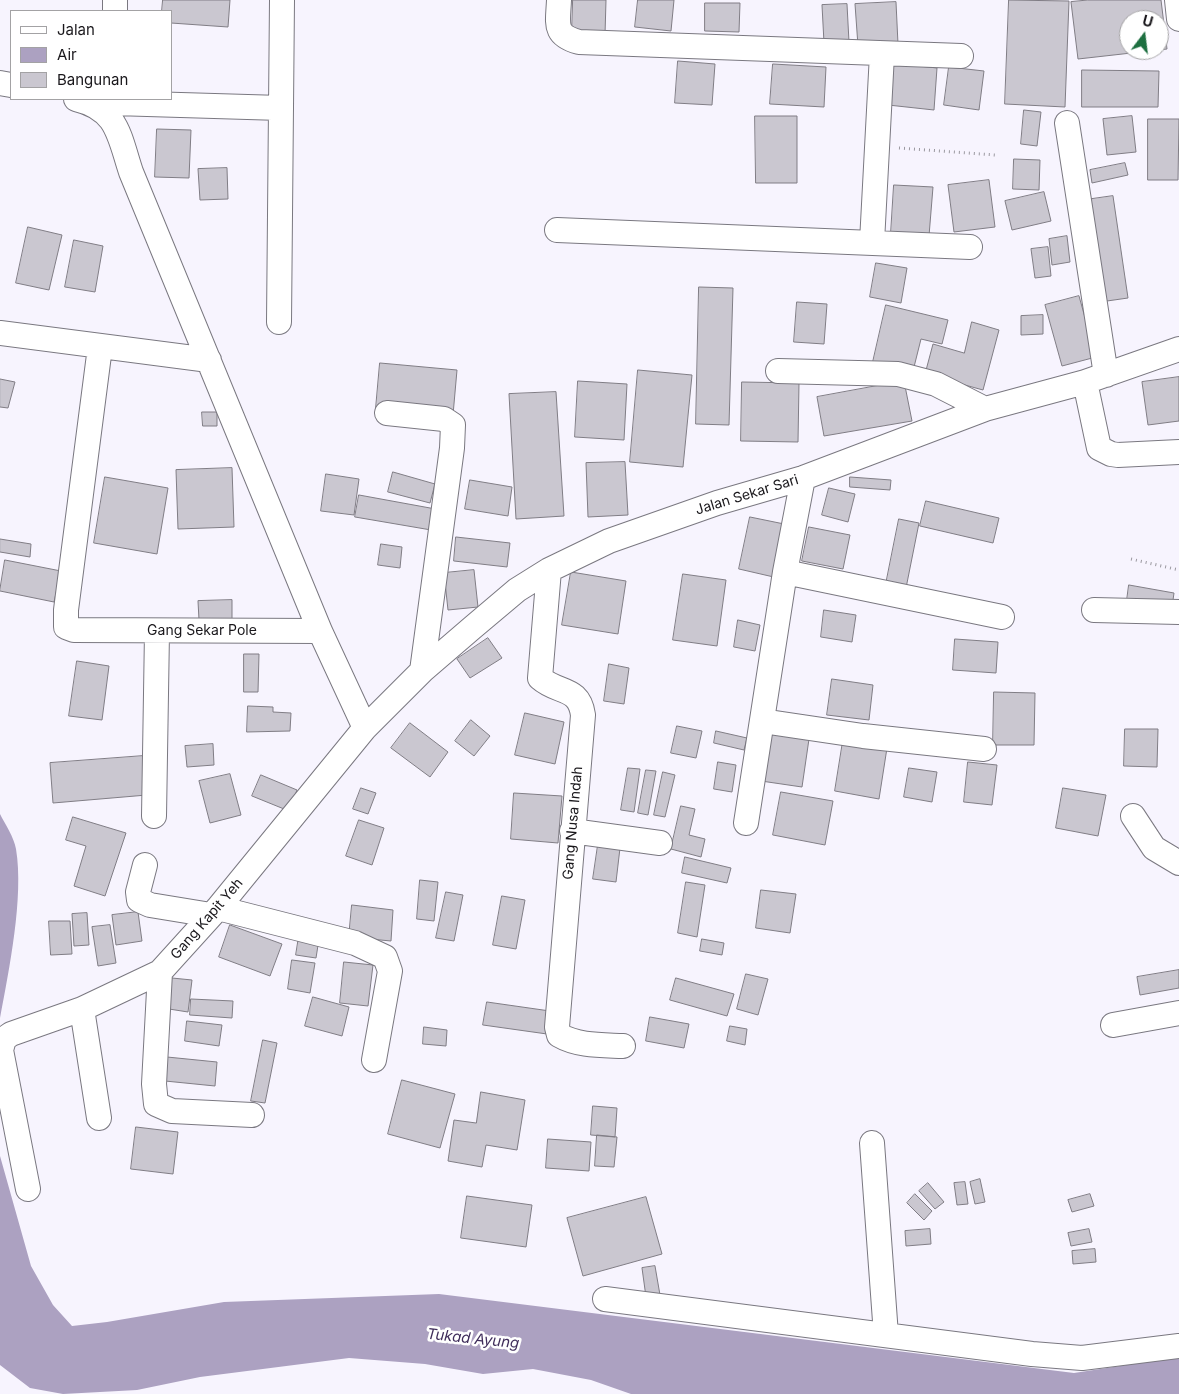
<!DOCTYPE html>
<style>
body{margin:0}
#map{position:relative;width:1179px;height:1394px;overflow:hidden;background:#f7f4fe;font-family:Inter,sans-serif}
canvas{display:block}
.legend{position:absolute;left:10px;top:10px;width:162px;height:90px;box-sizing:border-box;background:#fff;border:1px solid #a3a2a4;margin:0;padding:6px 9px;list-style:none;font-size:15px;color:#19171b}
.legend li{display:flex;align-items:center;gap:10px;height:25px}
.legend b{width:25px;border:1px solid #a3a2a4}
.north{position:absolute;left:1119px;top:10px;width:50px;height:50px;box-sizing:border-box;background:#fff;border:1px solid #a3a2a4;border-radius:50%;rotate:15deg;font-size:14px;font-weight:700;line-height:20px;text-align:center;color:#19171b}
.north::after{content:'';display:block;margin:auto;width:18px;height:22px;background:#1d6f40;clip-path:polygon(50% 0,100% 100%,50% 72%,0 100%)}
</style>
<div id="map">
<canvas width="1179" height="1394"></canvas>
<ul class="legend">
<li><b style="height:6px;background:#fff"></b>Jalan</li>
<li><b style="height:14px;background:#aca1c1"></b>Air</li>
<li><b style="height:14px;background:#cac7d0"></b>Bangunan</li>
</ul>
<div class="north">U</div>
</div>
<script>
const g = document.querySelector('canvas').getContext('2d');
g.lineJoin = 'round';
function fillPath(path, color) { g.fillStyle = color; g.fill(path, 'evenodd'); }
function stroke(path, color, width, dash) { g.strokeStyle = color; g.lineWidth = width; g.lineCap = dash ? 'butt' : 'round'; g.setLineDash(dash || []); g.stroke(path); }
function write(font, color, halo, rows, align = 'center') {
  g.font = font + ' Inter,sans-serif'; g.lineWidth = 5; g.setLineDash([]); g.textBaseline = 'middle'; g.strokeStyle = halo; g.fillStyle = color; for (const [text, x, y, turn = 0] of rows) {
    g.save(); g.translate(x, y); g.rotate((+turn || 0) * Math.PI / 180); g.textAlign = isNaN(turn) ? turn : align; if (halo) g.strokeText(text, 0, 0); g.fillText(text, 0, 0); g.restore();
  }
}
fillPath(new Path2D(`
 M 0,814 C 5,824 14,837 16,849 C 24,897 9,970 0,1018 Z
 M 0,1156 L 31,1266 L 53,1305 L 72,1326 L 107,1322 L 224,1302 L 439,1294 L 1074,1373 L 1179,1357 L 1179,1394 L 631,1394 L 591,1380 L 533,1369 L 483,1374 L 425,1364 L 349,1358 L 200,1377 L 137,1390 L 63,1394 L 30,1388 L 0,1365 Z`), '#aca1c1');
const building = new Path2D(`
 M 163,0 L 230,0 L 228,27 L 171,23 L 171,11 L 162,11 Z
 M 573,0 L 606,0 L 605,35 L 572,34 Z
 M 638,0 L 674,0 L 671,31 L 635,27 Z
 M 1009,0 L 1069,1 L 1065,107 L 1005,104 Z
 M 1088,0 L 1161,0 L 1167,49 L 1078,59 L 1071,2 ZM 1129,20 L 1159,20 L 1159,50 L 1129,50 Z
 M 896,2 L 898,44 L 858,46 L 855,4 Z
 M 705,3 L 740,3 L 739,32 L 705,31 Z
 M 847,4 L 849,42 L 824,43 L 822,5 Z
 M 678,61 L 715,64 L 712,105 L 675,103 Z
 M 892,63 L 937,68 L 934,110 L 888,105 Z
 M 773,64 L 826,67 L 824,107 L 770,104 Z
 M 949,67 L 984,71 L 979,110 L 944,105 Z
 M 1082,70 L 1159,71 L 1158,107 L 1082,107 Z
 M 1024,110 L 1041,112 L 1037,146 L 1021,144 Z
 M 755,116 L 797,116 L 797,183 L 756,183 Z
 M 1132,116 L 1136,152 L 1107,155 L 1103,119 Z
 M 1148,119 L 1179,119 L 1178,180 L 1148,180 Z
 M 157,129 L 191,130 L 189,178 L 155,177 Z
 M 1014,159 L 1040,160 L 1039,190 L 1013,189 Z
 M 1125,163 L 1128,175 L 1092,183 L 1090,170 Z
 M 227,168 L 228,199 L 200,200 L 198,169 Z
 M 989,180 L 995,227 L 954,232 L 948,185 Z
 M 894,185 L 933,187 L 929,236 L 891,233 Z
 M 1044,192 L 1051,221 L 1012,230 L 1005,201 Z
 M 1113,196 L 1128,298 L 1100,302 L 1085,200 Z
 M 28,227 L 62,235 L 49,290 L 16,283 Z
 M 1067,236 L 1070,262 L 1052,265 L 1049,239 Z
 M 74,240 L 103,246 L 95,292 L 65,287 Z
 M 1048,247 L 1051,276 L 1035,278 L 1031,249 Z
 M 876,263 L 907,268 L 901,303 L 870,297 Z
 M 699,287 L 733,288 L 729,425 L 696,424 Z
 M 1079,296 L 1096,357 L 1062,366 L 1045,305 Z
 M 797,302 L 827,304 L 824,344 L 794,342 Z
 M 886,305 L 948,320 L 942,344 L 921,339 L 913,371 L 873,362 Z
 M 1043,315 L 1043,334 L 1021,335 L 1021,316 Z
 M 972,322 L 999,330 L 983,390 L 925,374 L 933,344 L 964,353 Z
 M 380,363 L 457,370 L 453,415 L 376,408 Z
 M 638,370 L 692,375 L 683,467 L 630,462 Z
 M 1179,377 L 1179,421 L 1148,425 L 1142,382 Z
 M 0,379 L 15,382 L 8,408 L 0,407 Z
 M 578,381 L 627,384 L 624,440 L 575,437 Z
 M 904,381 L 912,421 L 824,436 L 817,397 Z
 M 742,382 L 799,383 L 798,442 L 741,441 Z
 M 556,392 L 564,516 L 516,519 L 509,394 Z
 M 202,412 L 217,412 L 217,426 L 203,426 Z
 M 625,462 L 628,515 L 588,517 L 586,463 Z
 M 232,468 L 234,527 L 178,529 L 176,470 Z
 M 393,472 L 435,484 L 430,503 L 388,492 Z
 M 326,474 L 359,479 L 354,515 L 321,511 Z
 M 105,477 L 168,488 L 157,554 L 94,543 Z
 M 850,477 L 891,480 L 890,490 L 850,487 Z
 M 470,480 L 512,487 L 508,516 L 465,509 Z
 M 829,488 L 855,494 L 848,522 L 822,515 Z
 M 359,495 L 441,510 L 437,531 L 355,517 Z
 M 926,501 L 999,518 L 993,543 L 920,526 Z
 M 750,517 L 789,525 L 778,578 L 739,569 Z
 M 899,519 L 919,523 L 906,588 L 886,584 Z
 M 809,527 L 850,535 L 843,569 L 802,561 Z
 M 456,537 L 510,543 L 507,567 L 454,561 Z
 M 0,539 L 31,544 L 30,557 L 0,552 Z
 M 381,544 L 402,547 L 400,568 L 378,565 Z
 M 5,560 L 61,571 L 54,602 L 0,591 Z
 M 474,570 L 478,607 L 448,610 L 444,573 Z
 M 571,572 L 626,581 L 618,634 L 562,625 Z
 M 683,574 L 726,580 L 717,646 L 673,640 Z
 M 1129,585 L 1174,593 L 1172,607 L 1127,600 Z
 M 232,600 L 232,620 L 199,620 L 198,601 Z
 M 824,610 L 856,615 L 852,642 L 821,637 Z
 M 738,620 L 760,625 L 755,651 L 734,647 Z
 M 488,638 L 502,658 L 470,678 L 457,659 Z
 M 955,639 L 998,642 L 996,673 L 953,670 Z
 M 244,654 L 259,654 L 258,692 L 244,692 Z
 M 77,661 L 109,666 L 102,720 L 69,716 Z
 M 609,664 L 629,668 L 624,704 L 604,701 Z
 M 832,679 L 873,685 L 869,720 L 827,715 Z
 M 994,692 L 1035,693 L 1034,745 L 993,745 Z
 M 248,706 L 273,707 L 273,712 L 291,713 L 290,731 L 247,732 Z
 M 525,713 L 564,722 L 555,764 L 515,755 Z
 M 471,720 L 490,736 L 474,756 L 455,741 Z
 M 410,723 L 448,752 L 430,777 L 391,748 Z
 M 677,726 L 702,731 L 696,758 L 671,753 Z
 M 1125,729 L 1158,729 L 1157,767 L 1124,766 Z
 M 716,731 L 747,738 L 744,750 L 714,743 Z
 M 769,733 L 809,739 L 802,787 L 761,781 Z
 M 843,741 L 887,748 L 879,799 L 835,791 Z
 M 213,744 L 214,765 L 187,767 L 185,746 Z
 M 143,756 L 147,795 L 53,803 L 50,763 Z
 M 718,762 L 736,765 L 732,792 L 714,789 Z
 M 968,762 L 997,765 L 992,805 L 964,802 Z
 M 628,768 L 640,769 L 634,812 L 621,810 Z
 M 909,768 L 937,772 L 932,802 L 904,797 Z
 M 646,770 L 656,771 L 648,815 L 638,813 Z
 M 663,772 L 675,775 L 665,817 L 654,815 Z
 M 230,774 L 241,815 L 210,823 L 199,781 Z
 M 261,775 L 297,790 L 289,811 L 252,796 Z
 M 361,788 L 376,793 L 368,814 L 353,809 Z
 M 1063,788 L 1106,795 L 1098,836 L 1056,828 Z
 M 781,792 L 833,801 L 825,845 L 773,835 Z
 M 514,793 L 562,796 L 558,843 L 511,839 Z
 M 681,806 L 695,809 L 689,835 L 705,839 L 701,857 L 671,849 Z
 M 73,817 L 126,833 L 105,896 L 74,886 L 86,846 L 66,840 Z
 M 359,820 L 384,828 L 372,865 L 346,856 Z
 M 598,845 L 620,848 L 616,882 L 593,879 Z
 M 685,857 L 731,868 L 727,883 L 682,873 Z
 M 420,880 L 438,882 L 434,921 L 417,919 Z
 M 686,882 L 705,885 L 697,937 L 678,933 Z
 M 761,890 L 796,894 L 790,933 L 756,928 Z
 M 446,892 L 463,895 L 454,941 L 436,938 Z
 M 502,896 L 525,900 L 516,949 L 493,945 Z
 M 352,905 L 393,910 L 391,941 L 349,937 Z
 M 138,912 L 142,941 L 116,945 L 112,915 Z
 M 87,913 L 89,945 L 74,946 L 72,914 Z
 M 49,921 L 70,921 L 72,954 L 51,955 Z
 M 110,925 L 116,963 L 98,966 L 92,927 Z
 M 230,925 L 282,944 L 270,976 L 219,957 Z
 M 299,936 L 319,939 L 316,958 L 296,955 Z
 M 702,939 L 724,943 L 722,955 L 700,951 Z
 M 292,960 L 315,963 L 310,993 L 288,989 Z
 M 344,962 L 373,965 L 368,1006 L 340,1003 Z
 M 1179,970 L 1179,988 L 1140,995 L 1137,977 Z
 M 746,974 L 768,979 L 758,1015 L 737,1009 Z
 M 172,978 L 192,980 L 188,1012 L 169,1009 Z
 M 676,978 L 734,994 L 727,1016 L 670,1000 Z
 M 313,997 L 349,1007 L 342,1036 L 305,1026 Z
 M 191,999 L 233,1001 L 232,1018 L 190,1015 Z
 M 487,1002 L 550,1011 L 547,1034 L 483,1025 Z
 M 650,1017 L 689,1024 L 684,1048 L 646,1041 Z
 M 187,1021 L 222,1025 L 219,1046 L 185,1041 Z
 M 730,1026 L 747,1029 L 745,1045 L 727,1041 Z
 M 424,1027 L 447,1030 L 446,1046 L 423,1044 Z
 M 263,1040 L 277,1043 L 265,1103 L 251,1101 Z
 M 167,1057 L 217,1062 L 215,1086 L 165,1081 Z
 M 402,1080 L 455,1094 L 440,1148 L 388,1134 Z
 M 481,1092 L 525,1100 L 517,1150 L 486,1145 L 482,1167 L 448,1161 L 454,1120 L 476,1123 Z
 M 593,1106 L 617,1108 L 615,1137 L 591,1135 Z
 M 136,1127 L 178,1132 L 173,1174 L 131,1169 Z
 M 597,1135 L 617,1137 L 614,1167 L 595,1166 Z
 M 548,1139 L 591,1142 L 589,1171 L 546,1168 Z
 M 980,1179 L 985,1202 L 975,1204 L 970,1182 Z
 M 965,1182 L 968,1204 L 957,1205 L 954,1183 Z
 M 928,1183 L 944,1202 L 935,1209 L 919,1191 Z
 M 915,1194 L 932,1211 L 924,1220 L 907,1203 Z
 M 1090,1194 L 1094,1206 L 1072,1212 L 1068,1200 Z
 M 467,1196 L 532,1205 L 526,1247 L 461,1238 Z
 M 646,1197 L 662,1254 L 583,1276 L 567,1218 Z
 M 930,1229 L 931,1244 L 906,1246 L 905,1231 Z
 M 1089,1229 L 1092,1242 L 1071,1246 L 1068,1233 Z
 M 1095,1249 L 1096,1262 L 1073,1264 L 1072,1251 Z
 M 655,1266 L 660,1295 L 646,1297 L 642,1268 Z`);
fillPath(building, '#cac7d0');
stroke(building, '#807d85', 1);
const minor = new Path2D(`
 M 559,0 C 558,24 553,35 579,42 L 961,56
 M 1177,0 L 1179,19
 M 115,11 L 115,0
 M 0,83 L 11,85
 M 76,99 C 118,109 119,136 131,172 L 320,631 L 365,728
 M 114,103 L 281,108
 M 1067,123 L 1106,375
 M 557,230 L 970,247
 M 872,242 L 882,54
 M 279,322 L 282,0
 M 0,333 L 209,360
 M 100,347 L 66,610 L 66,627 L 74,630 L 320,631
 M 778,371 L 898,374 L 936,384 L 985,409
 M 1085,382 L 1099,448 L 1111,454 L 1118,455 L 1179,452
 M 387,413 L 444,419 L 453,425 L 452,448 L 422,671
 M 549,570 L 540,678 C 558,694 579,686 583,715 L 557,1027 L 559,1035 C 578,1046 601,1045 623,1046
 M 785,572 L 1002,617
 M 1094,610 L 1179,612
 M 762,721 L 863,736 L 984,749
 M 154,816 L 157,632
 M 1133,816 L 1154,848 L 1179,863
 M 746,823 L 785,572 L 803,478
 M 572,831 L 660,843
 M 145,865 L 138,892 L 139,900 L 150,905 L 211,915
 M 218,908 L 355,943 L 385,957 L 390,971 L 374,1060
 M 160,972 L 154,1084 L 156,1104 L 172,1111 L 252,1115
 M 82,1009 L 99,1118
 M 1113,1025 L 1179,1013
 M 872,1143 L 886,1335
 M 28,1189 L 1,1050 L 4,1039 L 11,1034 L 82,1009 L 160,972 L 218,908 L 365,728 L 422,671 L 472,628 L 517,590 L 549,570 L 609,541 L 717,503 L 803,478 L 985,409 L 1085,382 L 1179,349
 M 605,1299 L 1032,1354 L 1082,1358 L 1179,1346`);
stroke(minor, '#7a7880', 26);
stroke(new Path2D(`
 M 899,148 L 995,155
 M 1131,559 L 1179,570`), '#9a989f', 3, [1, 4]);
stroke(minor, '#fff', 24);
write('14px', '#19171b', '#fff', [
 ["Jalan Sekar Sari",747,495,-17],
 ["Gang Sekar Pole",202,631],
 ["Gang Nusa Indah",573,823,-85],
 ["Gang Kapit Yeh",207,919,-49]
]);
write('italic 15px', '#402e5b', '#fff', [
 ["Tukad Ayung",473,1339,6]
]);
</script>
